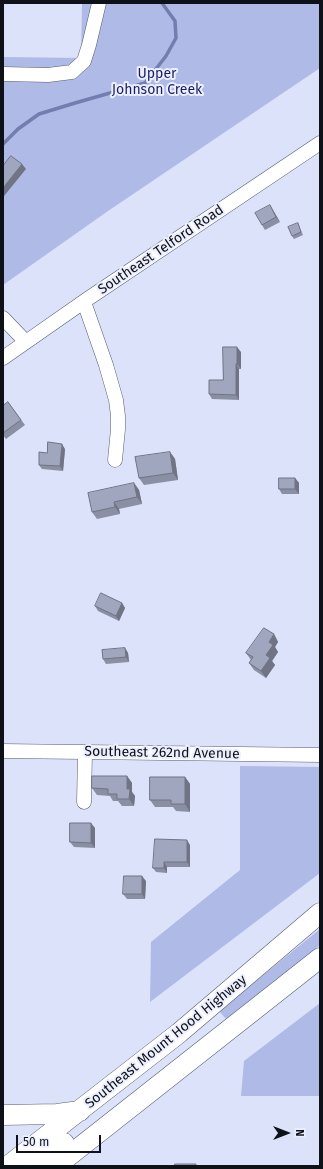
<!DOCTYPE html>
<style>
body{margin:0}
#map{position:relative;width:323px;height:1169px;overflow:hidden;background:#dce2fa;font-family:"Fira Sans",sans-serif}
canvas{display:block}
.frame{position:absolute;inset:0;border:4px solid #0f1119;pointer-events:none}
.north{position:absolute;left:267px;top:1113px;width:40px;height:40px;-webkit-text-stroke:3px #ecf0fe;paint-order:stroke;rotate:90deg;font-size:11px;font-weight:700;line-height:16px;text-align:center;color:#0f1119}
.north::after{content:'';display:block;margin:auto;width:14px;height:18px;background:#0f1119;clip-path:polygon(50% 0,100% 100%,50% 72%,0 100%)}
.scale{position:absolute;left:16px;top:1135px;width:85px;height:18px;box-sizing:border-box;border:2px solid #0f1119;border-top:0;padding-left:5px;font-size:12px;line-height:14px;white-space:nowrap;color:#0f1119;-webkit-text-stroke:3px #ecf0fe;paint-order:stroke}
</style>
<div id="map">
<canvas width="323" height="1169"></canvas>
<div class="frame"></div>
<div class="north">N</div>
<div class="scale">50 m</div>
</div>
<script>
const g = document.querySelector('canvas').getContext('2d');
g.lineJoin = 'round';
function fillPath(path, color) { g.fillStyle = color; g.fill(path, 'evenodd'); }
function stroke(path, color, width, dash) { g.strokeStyle = color; g.lineWidth = width; g.lineCap = dash ? 'butt' : 'round'; g.setLineDash(dash || []); g.stroke(path); }
function write(font, color, halo, rows, align = 'center') {
  g.font = font + ' "Fira Sans",sans-serif'; g.lineWidth = 4; g.setLineDash([]); g.textBaseline = 'middle'; g.strokeStyle = halo; g.fillStyle = color; for (const [text, x, y, turn = 0] of rows) {
    g.save(); g.translate(x, y); g.rotate((+turn || 0) * Math.PI / 180); g.textAlign = isNaN(turn) ? turn : align; if (halo) g.strokeText(text, 0, 0); g.fillText(text, 0, 0); g.restore();
  }
}
fillPath(new Path2D(`
 M 82,3 L 320,3 L 320,68 L 108,211 L 3,285 L 3,57 L 81,58 Z
 M 240,766 L 320,767 L 320,873 L 150,1002 L 151,942 L 240,870 Z
 M 320,929 L 320,945 L 226,1019 L 219,1011 Z
 M 320,1003 L 320,1096 L 241,1096 L 244,1061 Z`), '#afbae7');
stroke(new Path2D(`
 M 3,144 L 18,129 L 39,114 L 75,103 L 145,83 L 166,56 L 176,38 L 175,21 L 162,3`), '#727ead', 3.5);
const minor = new Path2D(`
 M 3,74 L 48,75 L 72,72 L 84,61 L 89,45 L 99,3
 M 84,302 L 106,365 L 116,400 L 118,416 L 118,429 L 115,460
 M 3,318 L 26,342
 M 3,358 L 89,298 L 320,143
 M 3,751 L 320,755
 M 84,802 L 85,752`);
const highway = new Path2D(`
 M 3,1115 L 57,1114 L 80,1111
 M 8,1166 L 179,1033 L 320,913
 M 36,1166 L 64,1143
 M 56,1166 L 320,958`);
stroke(minor, '#565c70', 15);
stroke(highway, '#565c70', 21);
stroke(minor, '#fff', 14);
stroke(highway, '#fff', 20);
fillPath(new Path2D(`
 M 270,205 L 280,222 L 265,230 L 262,225 Z
 M 298,223 L 299,226 L 303,235 L 294,239 L 292,236 Z
 M 241,352 L 241,369 L 239,369 L 239,400 L 212,399 L 209,394 L 223,380 Z
 M 8,402 L 25,425 L 6,439 L 3,435 L 3,406 Z
 M 65,449 L 63,471 L 42,469 L 39,465 L 47,453 Z
 M 170,452 L 175,459 L 178,480 L 144,485 L 139,478 Z
 M 295,478 L 299,483 L 299,494 L 282,494 L 279,489 Z
 M 134,483 L 139,490 L 142,504 L 119,509 L 120,514 L 97,519 L 92,512 Z
 M 122,603 L 125,608 L 119,621 L 98,611 L 95,606 Z
 M 274,634 L 278,642 L 275,647 L 278,652 L 272,661 L 275,665 L 266,678 L 254,670 L 249,663 L 251,660 L 246,653 Z
 M 125,648 L 128,653 L 129,662 L 106,664 L 103,659 Z
 M 127,776 L 132,783 L 132,792 L 135,796 L 134,806 L 122,806 L 118,801 L 113,801 L 110,796 L 97,795 L 92,788 Z
 M 185,777 L 190,784 L 190,812 L 176,811 L 173,807 L 155,807 L 150,800 Z
 M 95,828 L 95,848 L 74,847 L 70,842 Z
 M 190,845 L 190,867 L 167,867 L 167,873 L 156,872 L 153,868 Z
 M 146,881 L 145,899 L 127,899 L 123,894 Z`), '#8a8fa3');
fillPath(new Path2D(`
 M 22,164 L 26,169 L 4,196 L 3,195 L 3,188 Z
 M 270,205 L 273,210 L 280,222 L 276,217 Z
 M 237,347 L 241,352 L 241,369 L 237,364 Z
 M 236,364 L 239,369 L 239,400 L 236,395 Z
 M 62,444 L 65,449 L 63,471 L 60,466 Z
 M 170,452 L 175,459 L 178,480 L 173,473 Z
 M 295,478 L 299,483 L 299,494 L 295,489 Z
 M 134,483 L 139,490 L 142,504 L 137,497 Z
 M 114,502 L 119,509 L 120,514 L 115,507 Z
 M 122,603 L 125,608 L 119,621 L 116,616 Z
 M 274,634 L 278,642 L 275,647 L 278,652 L 272,661 L 275,665 L 266,678 L 261,671 L 266,655 L 269,642 Z
 M 125,648 L 128,653 L 129,662 L 126,657 Z
 M 127,776 L 132,783 L 132,792 L 135,796 L 134,806 L 129,799 L 127,789 Z
 M 185,777 L 190,784 L 190,812 L 185,804 Z
 M 91,823 L 95,828 L 95,848 L 91,843 Z
 M 187,840 L 190,845 L 190,867 L 187,862 Z
 M 164,862 L 167,867 L 167,873 L 164,868 Z
 M 142,876 L 146,881 L 145,899 L 142,894 Z`), '#707484');
const building = new Path2D(`
 M 11,156 L 22,164 L 3,188 L 3,166 Z
 M 270,205 L 276,217 L 262,225 L 255,213 Z
 M 298,223 L 301,232 L 292,236 L 288,227 Z
 M 223,347 L 237,347 L 237,364 L 236,364 L 236,395 L 209,394 L 209,380 L 223,380 Z
 M 8,402 L 21,420 L 3,433 L 3,406 Z
 M 48,442 L 62,444 L 60,466 L 39,465 L 39,452 L 47,453 Z
 M 170,452 L 173,473 L 139,478 L 135,457 Z
 M 279,478 L 295,478 L 295,489 L 279,489 Z
 M 134,483 L 137,497 L 114,502 L 115,507 L 92,512 L 88,493 Z
 M 101,593 L 122,603 L 116,616 L 95,606 Z
 M 264,628 L 274,634 L 269,642 L 273,645 L 266,655 L 270,658 L 261,671 L 249,663 L 253,657 L 246,653 Z
 M 125,648 L 126,657 L 103,659 L 102,650 Z
 M 92,776 L 127,776 L 127,789 L 130,789 L 129,799 L 117,799 L 117,794 L 108,794 L 108,789 L 92,788 Z
 M 150,777 L 185,777 L 185,804 L 171,804 L 171,800 L 150,800 Z
 M 70,823 L 91,823 L 91,843 L 70,842 Z
 M 155,839 L 187,840 L 187,862 L 164,862 L 164,868 L 153,868 Z
 M 124,876 L 142,876 L 142,894 L 123,894 Z
 M 175,1164 L 196,1164 L 196,1166 L 175,1166 Z`);
fillPath(building, '#a0a6bd');
stroke(building, '#707484', 1);
write('14px', '#1b1e66', '#ecf0fe', [
 ["Upper",157,74],
 ["Johnson Creek",157,90]
]);
write('14px', '#0f1119', '#ecf0fe', [
 ["Southeast Telford Road",161,250,-34],
 ["Southeast 262nd Avenue",162,753,1],
 ["Southeast Mount Hood Highway",166,1042,-39]
]);
</script>
